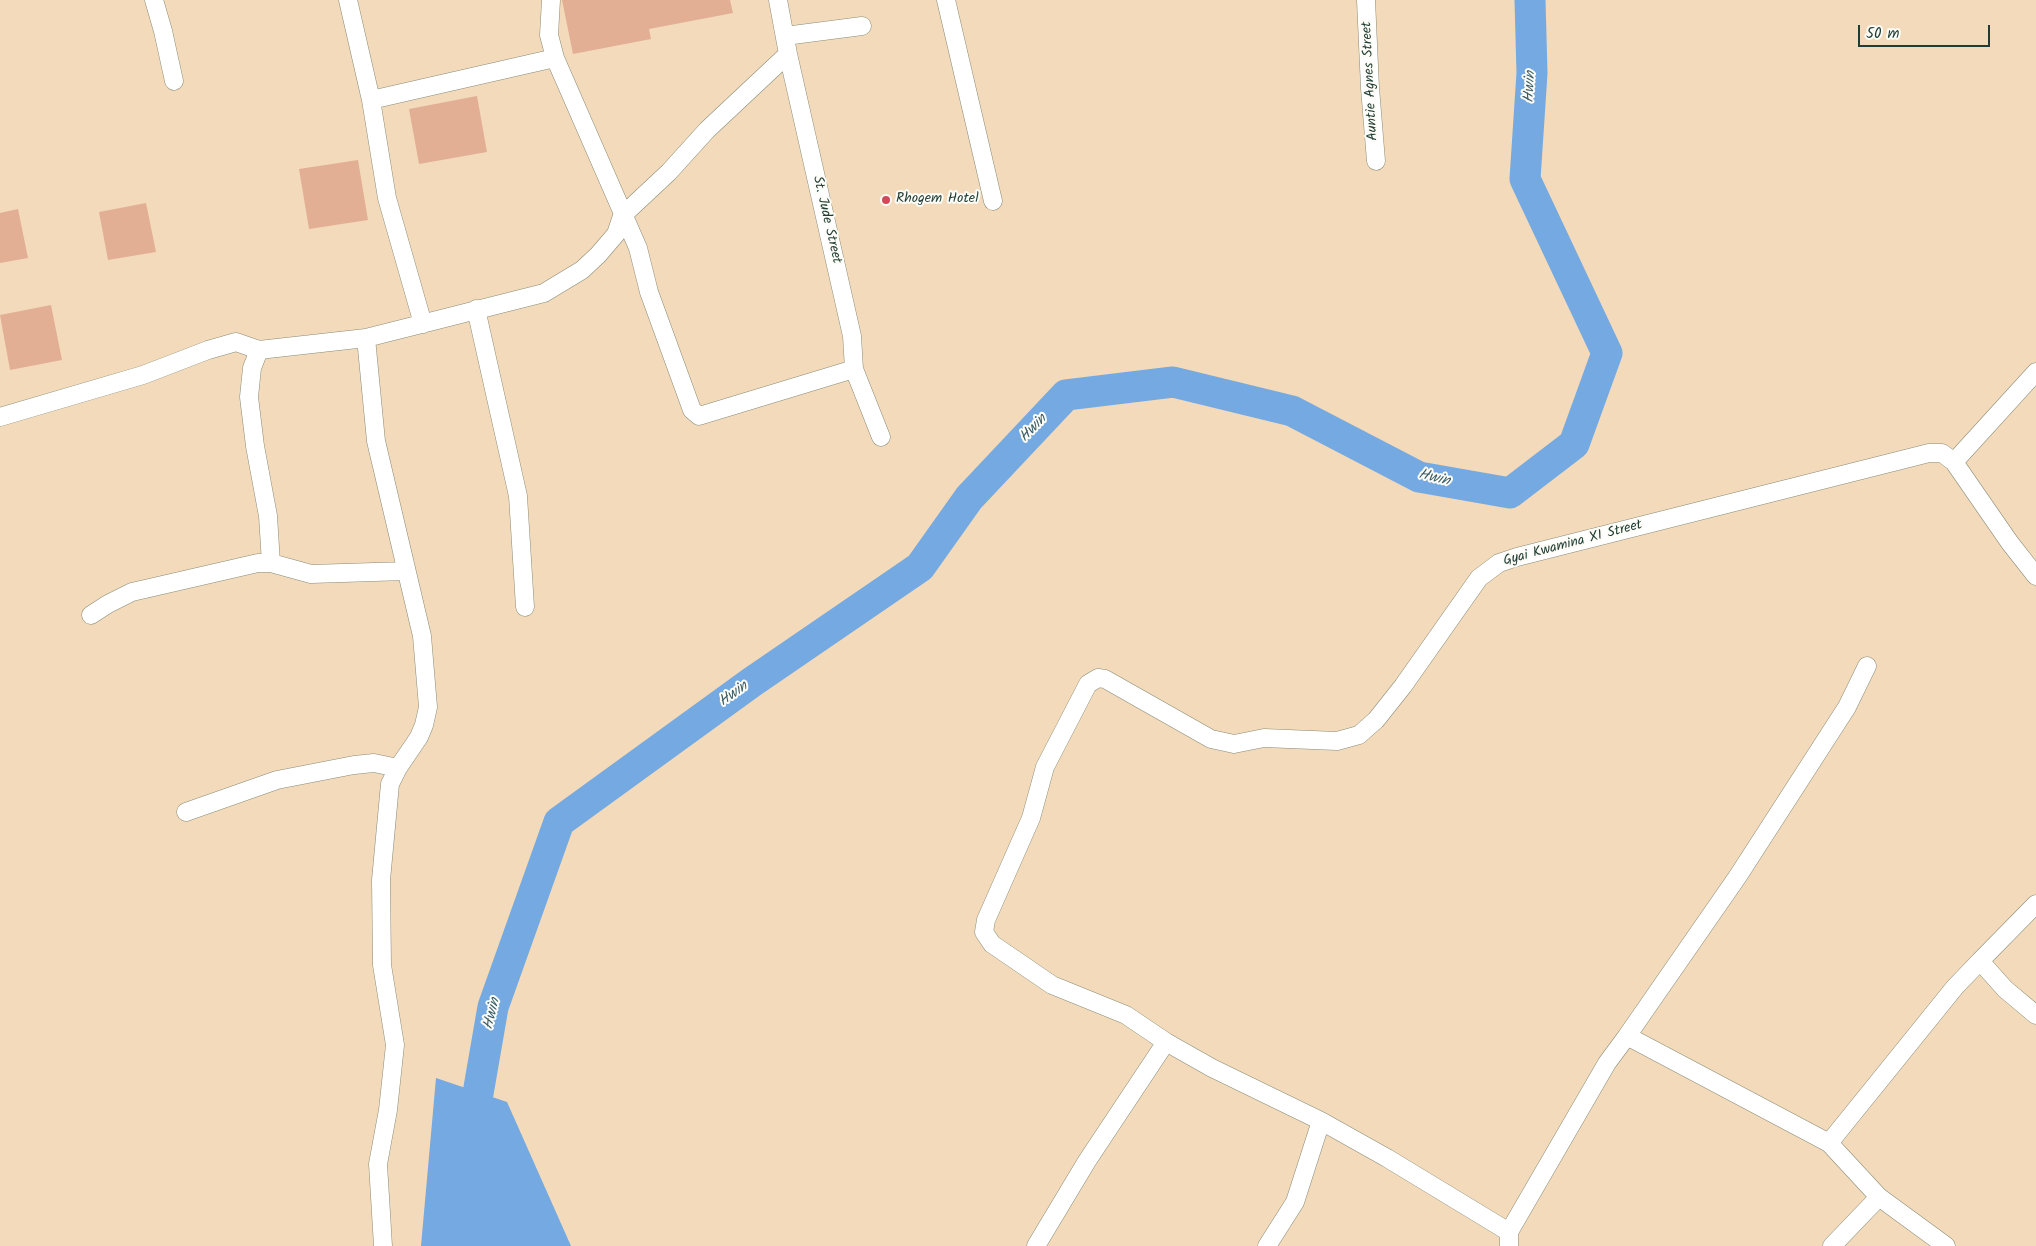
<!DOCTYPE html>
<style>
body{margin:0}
#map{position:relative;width:2036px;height:1246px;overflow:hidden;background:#f2daba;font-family:Kalam,sans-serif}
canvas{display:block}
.scale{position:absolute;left:1858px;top:25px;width:132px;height:22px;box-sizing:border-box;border:2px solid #1f3d34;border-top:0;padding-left:6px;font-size:15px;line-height:18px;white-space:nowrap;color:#1f3d34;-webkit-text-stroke:4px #fdfcf7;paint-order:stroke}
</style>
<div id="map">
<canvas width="2036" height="1246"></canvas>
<div class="scale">50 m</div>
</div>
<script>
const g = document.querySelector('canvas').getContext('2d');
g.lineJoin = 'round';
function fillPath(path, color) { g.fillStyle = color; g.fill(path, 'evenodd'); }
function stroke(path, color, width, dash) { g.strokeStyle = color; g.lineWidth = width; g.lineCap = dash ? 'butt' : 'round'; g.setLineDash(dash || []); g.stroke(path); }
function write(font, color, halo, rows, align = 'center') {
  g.font = font + ' Kalam,sans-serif'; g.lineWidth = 4; g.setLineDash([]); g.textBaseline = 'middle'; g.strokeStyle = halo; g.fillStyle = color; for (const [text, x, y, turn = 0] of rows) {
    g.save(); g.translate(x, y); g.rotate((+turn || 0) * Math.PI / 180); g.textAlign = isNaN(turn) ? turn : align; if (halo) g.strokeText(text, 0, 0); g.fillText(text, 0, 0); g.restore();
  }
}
fillPath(new Path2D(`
 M 436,1078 L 507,1102 L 571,1246 L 421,1246 Z`), '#74a9e1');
stroke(new Path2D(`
 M 471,1134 L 493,1007 L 559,822 L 752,682 L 920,567 L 969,498 L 1066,395 L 1173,382 L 1292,411 L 1419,477 L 1510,493 L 1574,444 L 1607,353 L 1525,179 L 1532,73 L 1530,0`), '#74a9e1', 31);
fillPath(new Path2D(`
 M 562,0 L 730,0 L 733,13 L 649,29 L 651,39 L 573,54 Z
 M 477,96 L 487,152 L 419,164 L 409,109 Z
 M 358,160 L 368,220 L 309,229 L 299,169 Z
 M 146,203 L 156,252 L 108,260 L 99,212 Z
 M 18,209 L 28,258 L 0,263 L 0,213 Z
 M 51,305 L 62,360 L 10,370 L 0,315 Z`), '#e3af94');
const minor = new Path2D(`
 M 154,0 L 163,31 L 174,81
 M 348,0 L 371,100 L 387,198 L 423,324
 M 551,0 L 549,35 L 555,58 L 638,248 L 649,292 L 692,410 L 699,416 L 854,369
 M 778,0 L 788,54 L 852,336 L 854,369 L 881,437
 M 946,0 L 993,201
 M 1366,0 L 1370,88 L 1376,161
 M 785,36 L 862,26
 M 371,100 L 555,58
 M 476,309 L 518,496 L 525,607
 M 366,338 L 376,441 L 422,636 L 428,707 L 424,725 L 419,737 L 398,768 L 390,784 L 381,880 L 382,965 L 395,1045 L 388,1110 L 378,1164 L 383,1246
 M 259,350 L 252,368 L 249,397 L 255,446 L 268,516 L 271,563
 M 0,417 L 143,375 L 208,350 L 236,342 L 259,350 L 366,338 L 544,293 L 582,270 L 598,255 L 616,234 L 622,216 L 669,172 L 707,130 L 788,54
 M 1954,462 L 2010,543 L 2036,576
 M 91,615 L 108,604 L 132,592 L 258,563 L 271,563 L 311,574 L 406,571
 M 186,812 L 277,780 L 354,765 L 374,763 L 398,768
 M 1980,961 L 2036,904
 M 1627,1036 L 1738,876 L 1847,707 L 1867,666
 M 1879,1197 L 1946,1246
 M 1509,1232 L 1387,1158 L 1321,1121 L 1212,1068 L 1166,1042 L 1126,1015 L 1052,985 L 992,944 L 984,932 L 986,920 L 1031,818 L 1045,767 L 1088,684 L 1098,678 L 1105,679 L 1211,739 L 1234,744 L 1264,738 L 1337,741 L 1359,735 L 1376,720 L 1403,686 L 1479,578 L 1499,563 L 1517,557 L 1929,453 L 1942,453 L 1954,462 L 2036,372
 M 1036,1246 L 1087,1161 L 1166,1042
 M 1267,1246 L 1295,1202 L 1321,1121
 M 1509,1246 L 1509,1232 L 1607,1063 L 1627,1036 L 1829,1143
 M 1832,1246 L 1879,1197 L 1829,1143 L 1955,987 L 1980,961 L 2005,989 L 2036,1015`);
stroke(minor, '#888c77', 19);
stroke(minor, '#fff', 18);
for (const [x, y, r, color] of [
 [886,200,5,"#d1495b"]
]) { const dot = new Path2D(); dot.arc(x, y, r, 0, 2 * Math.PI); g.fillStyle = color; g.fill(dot); stroke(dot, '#fdfcf7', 2); }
write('14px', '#1f3d34', '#fdfcf7', [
 ["Auntie Agnes Street",1371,81,-93],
 ["St. Jude Street",826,220,77],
 ["Gyai Kwamina XI Street",1573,544,-15]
]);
write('14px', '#1f3d34', '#fdfcf7', [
 ["Rhogem Hotel",896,200]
], 'left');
write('italic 15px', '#395d68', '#fdfcf7', [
 ["Hwin",1531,87,-87],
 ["Hwin",1034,429,-46],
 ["Hwin",1434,479,13],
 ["Hwin",734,695,-36],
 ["Hwin",493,1014,-77]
]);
</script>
